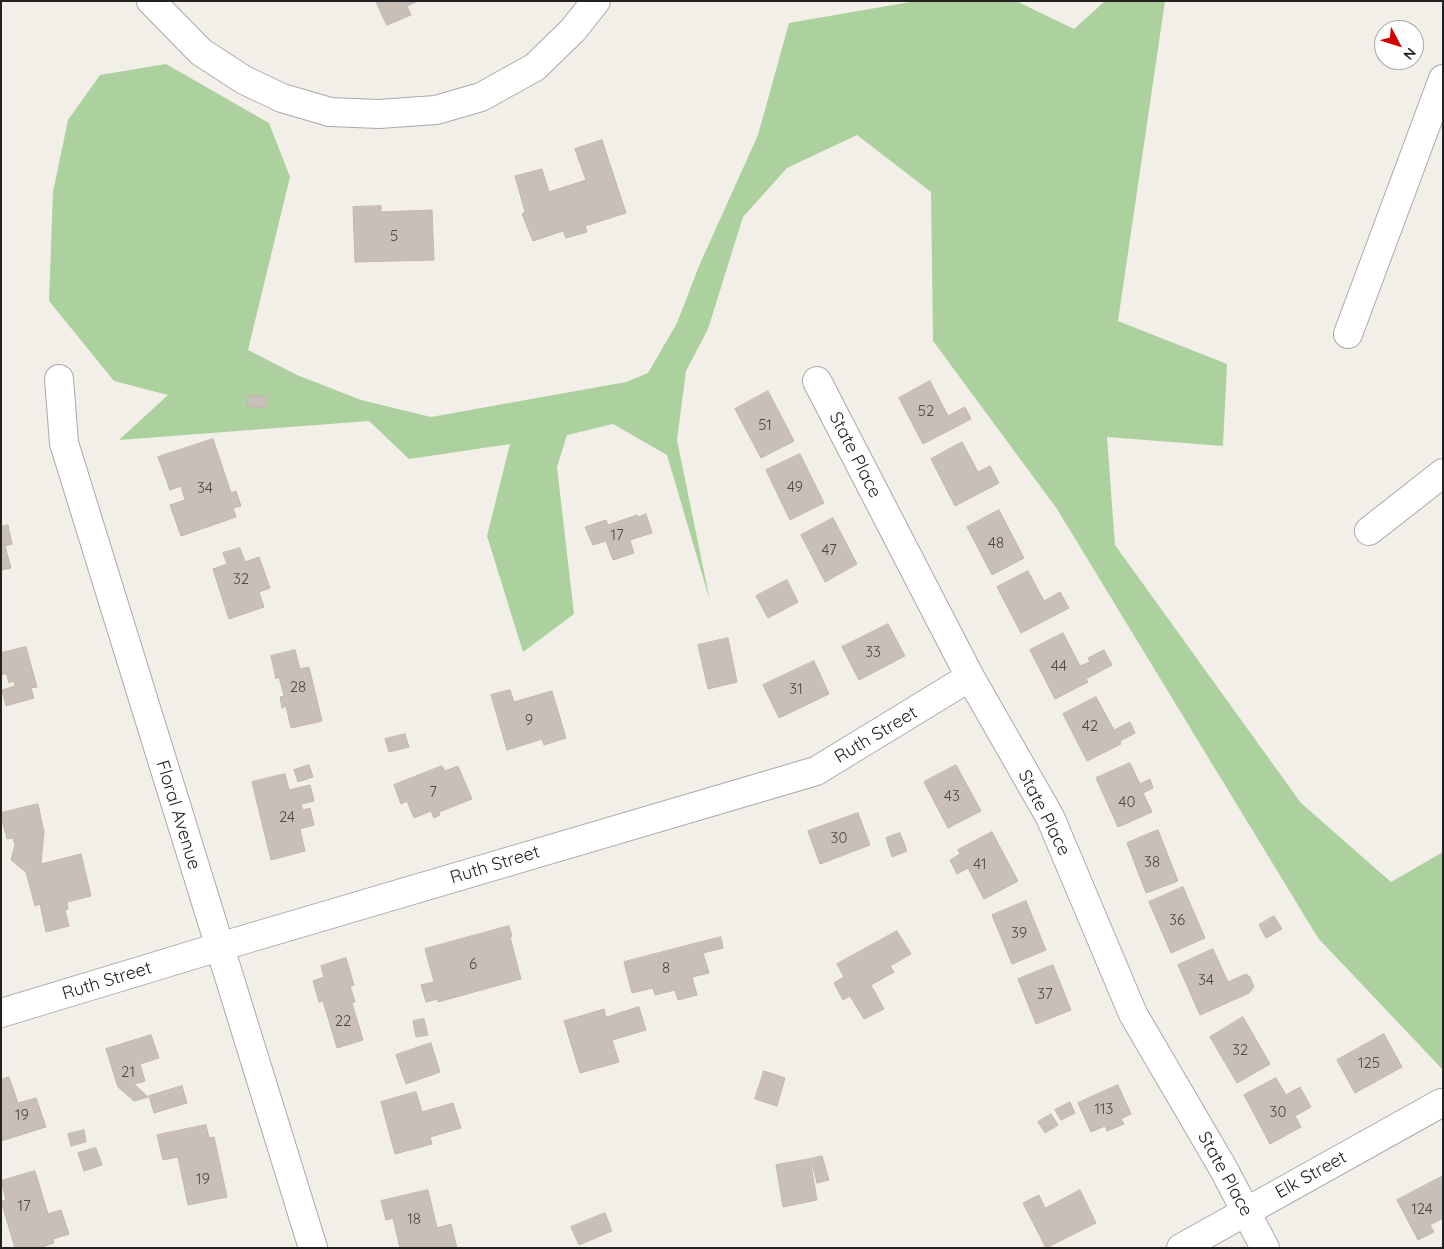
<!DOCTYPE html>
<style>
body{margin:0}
#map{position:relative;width:1444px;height:1249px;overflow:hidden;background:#f2efe9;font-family:Quicksand,sans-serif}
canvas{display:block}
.frame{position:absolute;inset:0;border:2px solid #222;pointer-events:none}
.north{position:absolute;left:1374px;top:20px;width:50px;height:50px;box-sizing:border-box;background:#fff;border:1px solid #a7a7a7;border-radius:50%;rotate:130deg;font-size:14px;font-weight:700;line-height:20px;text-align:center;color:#222}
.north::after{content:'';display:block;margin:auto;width:18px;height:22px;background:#d40000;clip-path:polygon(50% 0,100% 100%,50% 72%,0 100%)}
</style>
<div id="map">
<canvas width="1444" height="1249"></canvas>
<div class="frame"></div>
<div class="north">N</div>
</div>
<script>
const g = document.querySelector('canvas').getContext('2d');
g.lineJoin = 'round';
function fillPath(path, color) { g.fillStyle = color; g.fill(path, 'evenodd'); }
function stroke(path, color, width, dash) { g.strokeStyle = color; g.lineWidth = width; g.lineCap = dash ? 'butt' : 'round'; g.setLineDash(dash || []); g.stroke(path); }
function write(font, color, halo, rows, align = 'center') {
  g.font = font + ' Quicksand,sans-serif'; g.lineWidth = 5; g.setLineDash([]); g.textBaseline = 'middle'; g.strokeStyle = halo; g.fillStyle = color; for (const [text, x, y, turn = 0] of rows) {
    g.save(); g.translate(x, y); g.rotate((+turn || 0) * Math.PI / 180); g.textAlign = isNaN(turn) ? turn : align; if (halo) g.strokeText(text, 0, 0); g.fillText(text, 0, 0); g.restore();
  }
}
fillPath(new Path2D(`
 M 916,1 L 1016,1 L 1074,29 L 1105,1 L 1165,1 L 1118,321 L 1227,364 L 1223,446 L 1107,437 L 1115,545 L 1301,803 L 1391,882 L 1443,852 L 1443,1070 L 1318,938 L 1057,509 L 933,341 L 931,192 L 857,135 L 787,168 L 743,217 L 708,329 L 686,371 L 677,440 L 710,601 L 667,455 L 613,424 L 567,435 L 557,467 L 574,614 L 523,652 L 487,536 L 510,444 L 409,459 L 369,421 L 119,440 L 168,395 L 114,381 L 49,301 L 53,192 L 68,120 L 100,75 L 166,64 L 269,123 L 290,177 L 248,350 L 297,375 L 361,400 L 431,417 L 626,382 L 648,373 L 677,323 L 699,266 L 758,135 L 789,23 Z`), '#add19e');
const building = new Path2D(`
 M 376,1 L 418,1 L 407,6 L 411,15 L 387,25 Z
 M 602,140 L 626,213 L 585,226 L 587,232 L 566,238 L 563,231 L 533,241 L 522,214 L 525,212 L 515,176 L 542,169 L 549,192 L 586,180 L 575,149 Z
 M 381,206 L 381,212 L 432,210 L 434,260 L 355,262 L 353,207 Z
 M 930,381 L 948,416 L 965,407 L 971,419 L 923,444 L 899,398 Z
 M 768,391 L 794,441 L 761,458 L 735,409 Z
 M 249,395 L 268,397 L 266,408 L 247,406 Z
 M 213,439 L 231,493 L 236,491 L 241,506 L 233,508 L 236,517 L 181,536 L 170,505 L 185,500 L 181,486 L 170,490 L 158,457 Z
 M 962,442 L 978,472 L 990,466 L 999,483 L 955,506 L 931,459 Z
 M 800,454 L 824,503 L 790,520 L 766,470 Z
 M 999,510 L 1024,558 L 992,575 L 967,527 Z
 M 646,514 L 652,533 L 630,540 L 634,553 L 613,560 L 606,541 L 593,545 L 585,527 L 606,520 L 608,525 L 637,515 L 638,517 Z
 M 833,518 L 857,564 L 825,582 L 801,535 Z
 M 8,525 L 12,544 L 5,546 L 11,568 L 1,570 L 1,527 Z
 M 240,548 L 245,562 L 259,557 L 270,588 L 259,592 L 264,607 L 229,619 L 213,569 L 227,564 L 223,553 Z
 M 1028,571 L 1044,601 L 1060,592 L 1069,608 L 1021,633 L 997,587 Z
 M 787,580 L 798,602 L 768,618 L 756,596 Z
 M 888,624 L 905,656 L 859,680 L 842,647 Z
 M 1063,633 L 1080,666 L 1090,662 L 1088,658 L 1104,650 L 1112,665 L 1086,679 L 1088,682 L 1055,699 L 1030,650 Z
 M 728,638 L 737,682 L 708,689 L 698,645 Z
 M 26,647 L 37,687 L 31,688 L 34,698 L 6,706 L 2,690 L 15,686 L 14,681 L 9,683 L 6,673 L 1,675 L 1,653 Z
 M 295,650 L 300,669 L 309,667 L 322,721 L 291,728 L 286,706 L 282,708 L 280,697 L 284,696 L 279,677 L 276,679 L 271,656 Z
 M 814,661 L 829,694 L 779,718 L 763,685 Z
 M 510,690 L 514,702 L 552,691 L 566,738 L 544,745 L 542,739 L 507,750 L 491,695 Z
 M 1096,697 L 1114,730 L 1130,722 L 1135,733 L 1120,741 L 1121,744 L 1087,761 L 1063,714 Z
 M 405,734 L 409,747 L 389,752 L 385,739 Z
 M 1130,763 L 1140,784 L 1150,779 L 1153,788 L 1143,793 L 1152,812 L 1118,827 L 1096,778 Z
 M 309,765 L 313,777 L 298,782 L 294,770 Z
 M 956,765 L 981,811 L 948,828 L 924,782 Z
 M 442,766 L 445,771 L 458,766 L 472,799 L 439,812 L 440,815 L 434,818 L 431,811 L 414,818 L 407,801 L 401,804 L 394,785 Z
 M 285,774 L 289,790 L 310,785 L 314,801 L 301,804 L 303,810 L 310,808 L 314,825 L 300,829 L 305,851 L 271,860 L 252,782 Z
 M 38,804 L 44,832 L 41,864 L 81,854 L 91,896 L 67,902 L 68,909 L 65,910 L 69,926 L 46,932 L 40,904 L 35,906 L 26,872 L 11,860 L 15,845 L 13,838 L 7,839 L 1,816 L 1,813 Z
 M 858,813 L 870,845 L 820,864 L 808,831 Z
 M 1158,830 L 1178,881 L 1146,893 L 1127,843 Z
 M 992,832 L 1018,881 L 984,899 L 968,868 L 957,874 L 950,860 L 960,854 L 958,850 Z
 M 900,833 L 907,851 L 892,857 L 886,838 Z
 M 1183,887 L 1205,938 L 1171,953 L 1149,902 Z
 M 1026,901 L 1046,950 L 1012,964 L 992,915 Z
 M 1274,916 L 1282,929 L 1266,938 L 1259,925 Z
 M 509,926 L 512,936 L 510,937 L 521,979 L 438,1002 L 438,999 L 426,1002 L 421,985 L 434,982 L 425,949 Z
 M 897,931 L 911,954 L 890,966 L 894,972 L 871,985 L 884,1009 L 864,1019 L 850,996 L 843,1000 L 834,983 L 844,977 L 837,964 Z
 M 721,937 L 723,948 L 703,953 L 709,973 L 692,977 L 697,995 L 678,1000 L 675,990 L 655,995 L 653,988 L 632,993 L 624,962 Z
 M 1213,949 L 1228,982 L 1246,974 L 1250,977 L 1254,987 L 1249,993 L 1200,1015 L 1178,965 Z
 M 346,958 L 354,985 L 350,986 L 355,1002 L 352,1003 L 363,1040 L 337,1048 L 323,1001 L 319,1002 L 313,981 L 324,977 L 321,966 Z
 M 1053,965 L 1071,1010 L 1036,1024 L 1018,979 Z
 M 639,1007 L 646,1030 L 612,1040 L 619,1062 L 580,1073 L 564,1021 L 604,1009 L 606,1017 Z
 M 1243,1017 L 1270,1064 L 1237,1083 L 1210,1037 Z
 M 424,1019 L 428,1035 L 416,1037 L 413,1021 Z
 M 1384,1034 L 1402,1067 L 1355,1093 L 1337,1060 Z
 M 151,1035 L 159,1058 L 140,1064 L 145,1081 L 134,1084 L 148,1097 L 134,1101 L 118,1087 L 106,1049 Z
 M 431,1043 L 440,1072 L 406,1084 L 396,1055 Z
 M 764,1071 L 785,1078 L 777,1106 L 755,1099 Z
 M 9,1077 L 18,1103 L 36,1098 L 46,1127 L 1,1141 L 1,1080 Z
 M 1276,1078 L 1286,1095 L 1300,1087 L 1311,1107 L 1295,1116 L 1301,1127 L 1270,1144 L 1244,1095 Z
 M 1118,1085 L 1131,1114 L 1121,1119 L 1124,1124 L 1107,1131 L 1105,1126 L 1091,1132 L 1078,1103 Z
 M 182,1086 L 187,1103 L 154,1113 L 149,1096 Z
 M 416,1092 L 422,1112 L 453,1103 L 461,1128 L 430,1137 L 432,1144 L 395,1154 L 381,1102 Z
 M 1070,1102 L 1075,1113 L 1061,1120 L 1055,1110 Z
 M 1051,1114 L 1058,1125 L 1045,1133 L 1038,1122 Z
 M 206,1125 L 209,1138 L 214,1137 L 227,1197 L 188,1205 L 178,1157 L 163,1160 L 157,1135 Z
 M 84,1130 L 86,1142 L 71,1146 L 68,1134 Z
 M 96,1148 L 102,1165 L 84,1171 L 78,1153 Z
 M 822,1156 L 829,1180 L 817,1183 L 811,1159 Z
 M 810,1159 L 817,1200 L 783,1207 L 776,1165 Z
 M 35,1171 L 48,1214 L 61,1210 L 69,1234 L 53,1239 L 54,1243 L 39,1248 L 15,1248 L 1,1201 L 6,1200 L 1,1181 Z
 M 1443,1176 L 1443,1218 L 1430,1225 L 1434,1232 L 1418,1240 L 1397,1200 Z
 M 428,1190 L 437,1228 L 451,1224 L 457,1248 L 400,1248 L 393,1218 L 386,1220 L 381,1201 Z
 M 1080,1190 L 1096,1223 L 1046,1248 L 1023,1203 L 1039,1195 L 1045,1208 Z
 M 605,1213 L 612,1231 L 579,1245 L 571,1227 Z`);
fillPath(building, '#c7bfb8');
stroke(building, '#c4b6ab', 1);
const minor = new Path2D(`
 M 151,1 L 201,52 L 244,80 L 282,98 L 330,112 L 379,114 L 436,110 L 481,97 L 535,67 L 573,30 L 596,1
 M 1348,334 L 1443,79
 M 59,379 L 64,443 L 313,1248
 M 817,381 L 970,677 L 1050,817 L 1133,1014 L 1223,1168 L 1265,1248
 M 1369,531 L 1443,473
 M 1,1013 L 219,947 L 816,771 L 970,677
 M 1181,1248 L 1441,1103`);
stroke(minor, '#a9a9a9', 30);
stroke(minor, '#fff', 28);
write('15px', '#4b4948', null, [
 ["5",394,236],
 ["52",926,411],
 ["51",765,425],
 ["49",795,487],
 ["34",205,488],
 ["17",617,535],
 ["48",996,543],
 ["47",829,550],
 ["32",241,579],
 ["33",873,652],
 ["44",1059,666],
 ["28",298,687],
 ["31",796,689],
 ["9",529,720],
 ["42",1090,726],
 ["7",433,792],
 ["43",952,796],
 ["40",1127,802],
 ["24",287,817],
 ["30",839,838],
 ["38",1152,862],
 ["41",980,864],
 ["36",1177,920],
 ["39",1019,933],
 ["6",473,964],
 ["8",666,968],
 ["34",1206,980],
 ["37",1045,994],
 ["22",343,1021],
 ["32",1240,1050],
 ["125",1369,1063],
 ["21",128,1072],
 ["113",1104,1109],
 ["30",1278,1112],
 ["19",22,1115],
 ["19",203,1179],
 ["17",24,1206],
 ["124",1422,1209],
 ["18",414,1219]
]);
write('18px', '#222', '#fff', [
 ["State Place",855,455,63],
 ["Ruth Street",876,735,-31],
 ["State Place",1044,813,63],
 ["Floral Avenue",178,815,73],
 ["Ruth Street",495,865,-17],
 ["Ruth Street",107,981,-17],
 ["State Place",1225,1174,61],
 ["Elk Street",1311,1175,-29]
]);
</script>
